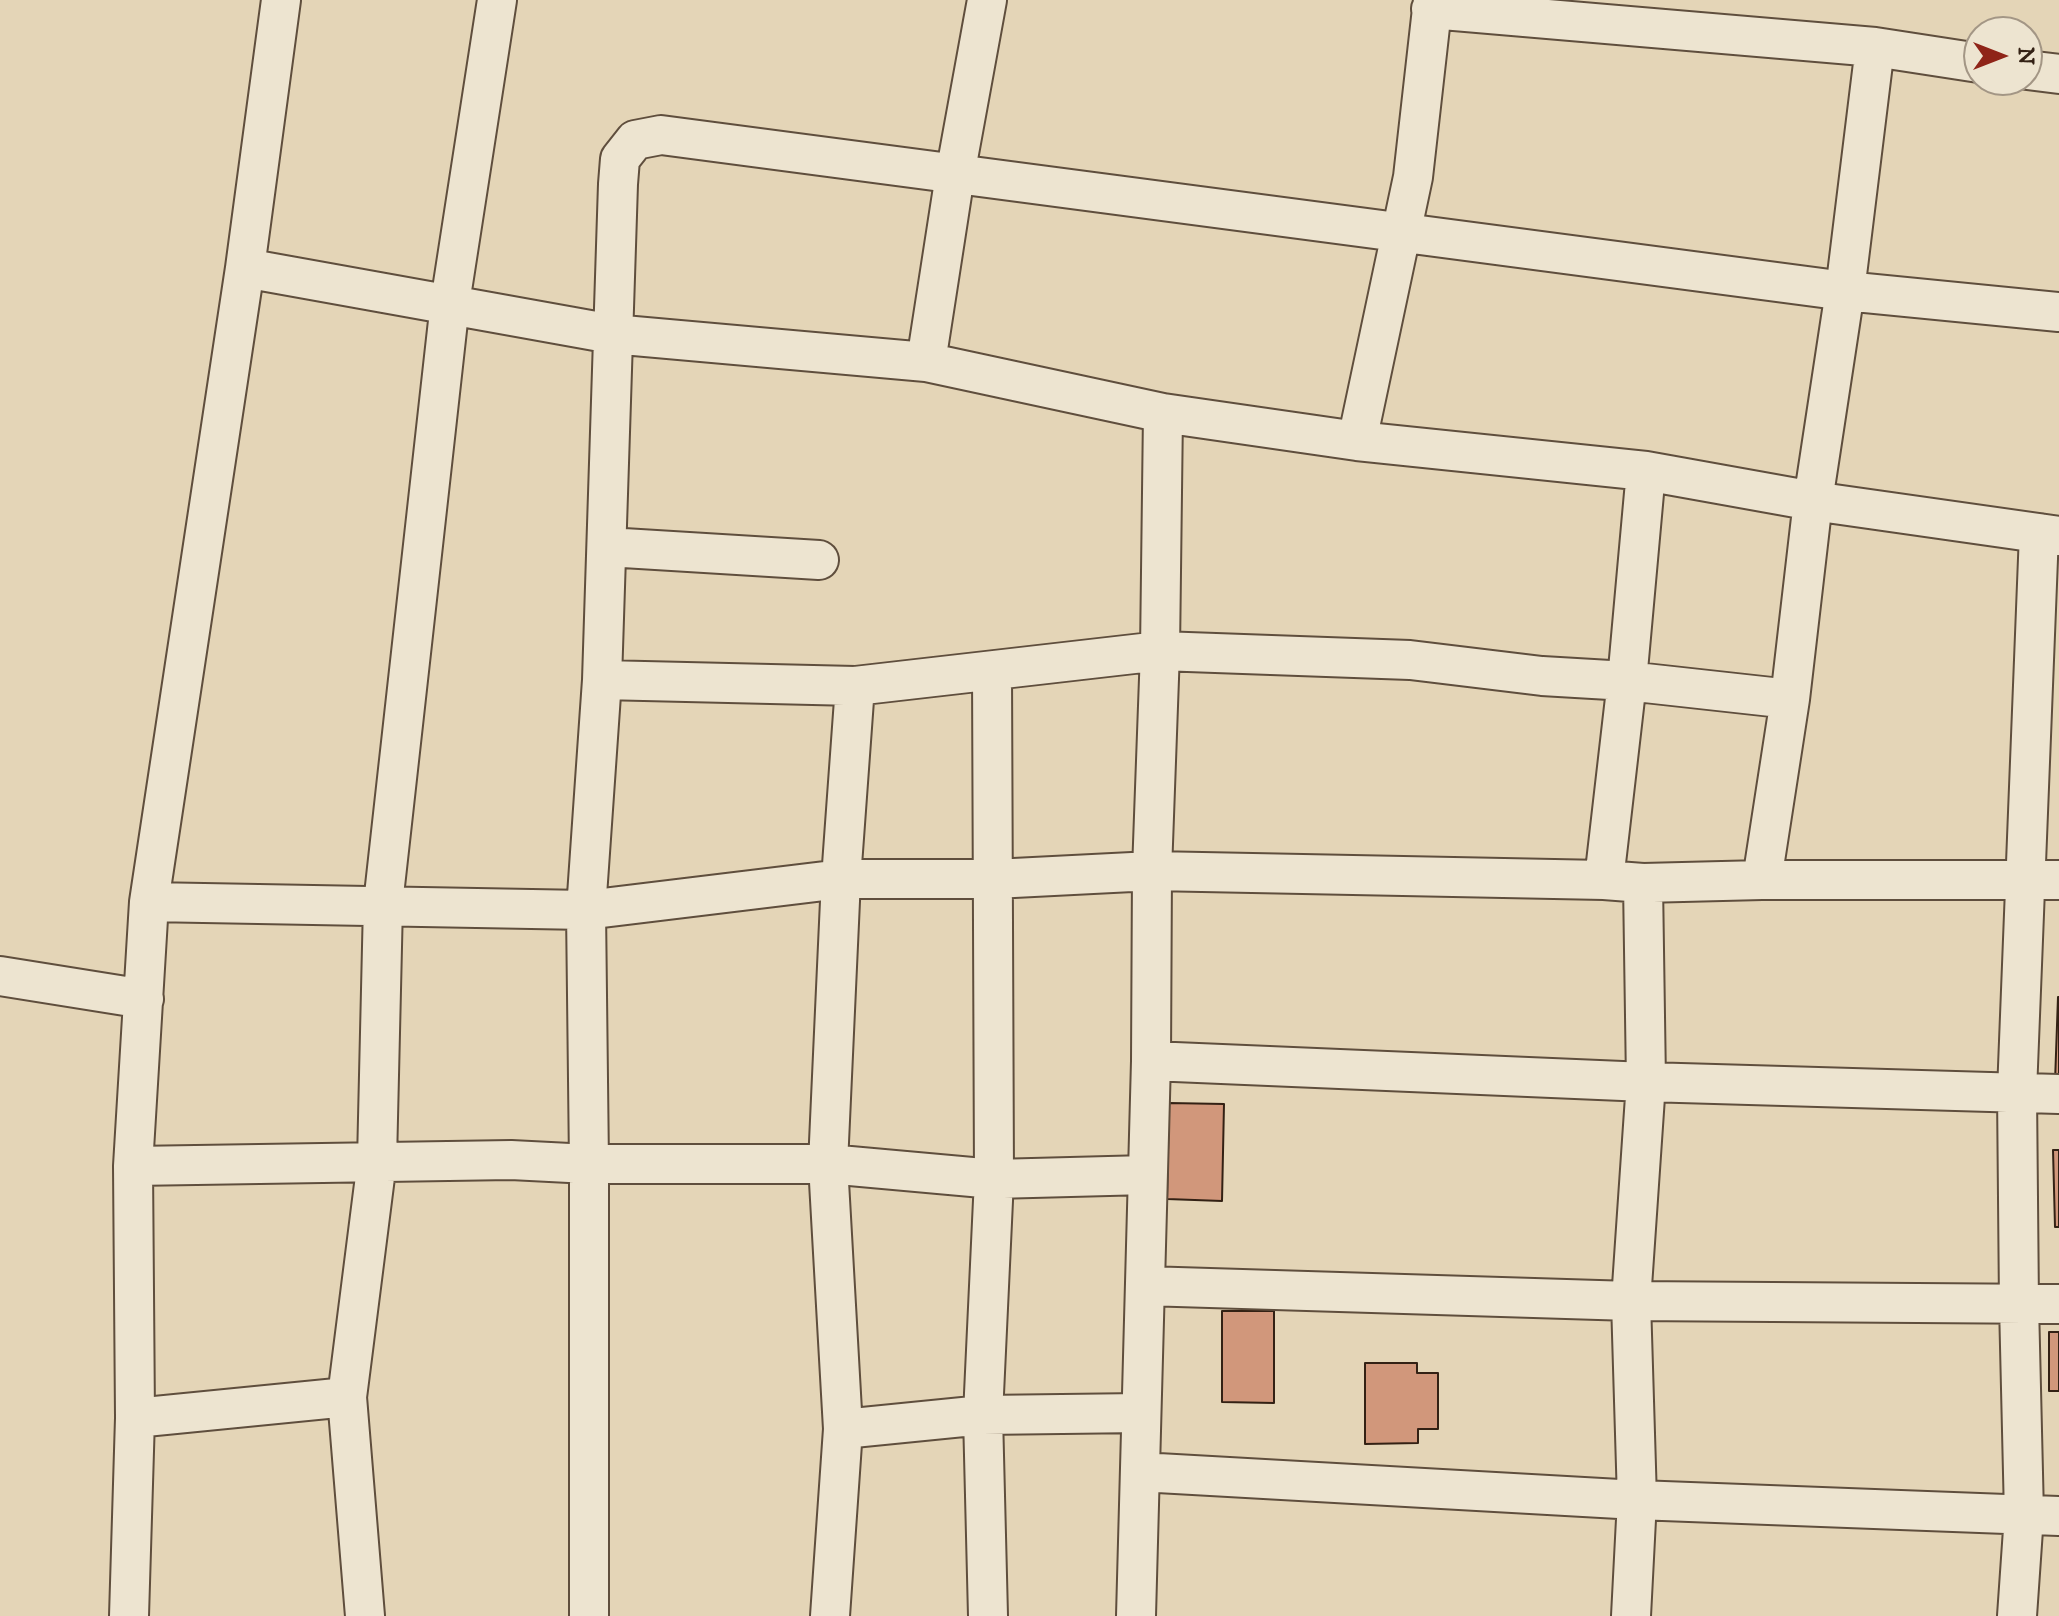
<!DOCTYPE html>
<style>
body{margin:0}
#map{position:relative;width:2059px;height:1616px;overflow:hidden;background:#e4d5b7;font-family:"IM FELL DW Pica",serif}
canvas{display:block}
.north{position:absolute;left:1963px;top:16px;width:80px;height:80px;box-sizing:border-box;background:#ede4d0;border:2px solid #a39685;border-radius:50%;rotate:90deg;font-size:22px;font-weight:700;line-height:32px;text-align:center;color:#332114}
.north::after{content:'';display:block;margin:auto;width:28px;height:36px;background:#8f2418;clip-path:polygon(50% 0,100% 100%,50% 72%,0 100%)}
</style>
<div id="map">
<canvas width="2059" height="1616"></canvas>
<div class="north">N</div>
</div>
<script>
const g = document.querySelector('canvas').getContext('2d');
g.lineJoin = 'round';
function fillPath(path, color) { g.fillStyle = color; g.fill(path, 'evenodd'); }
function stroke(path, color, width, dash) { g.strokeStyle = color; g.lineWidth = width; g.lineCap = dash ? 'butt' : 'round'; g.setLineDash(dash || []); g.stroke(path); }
const building = new Path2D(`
 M 2058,997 L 2059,997 L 2059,1082 L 2055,1082 Z
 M 1169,1103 L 1224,1104 L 1222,1201 L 1167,1199 Z
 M 2053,1150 L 2059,1150 L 2059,1227 L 2055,1227 Z
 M 1222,1311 L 1274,1311 L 1274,1403 L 1222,1402 Z
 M 2049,1332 L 2059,1332 L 2059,1391 L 2049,1391 Z
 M 1365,1363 L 1417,1363 L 1417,1373 L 1438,1373 L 1438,1429 L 1418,1429 L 1418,1443 L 1365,1444 Z`);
fillPath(building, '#d1977b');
stroke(building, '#332114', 2);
const minor = new Path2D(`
 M 1431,9 L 1875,47 L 1979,63
 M 2027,70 L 2059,74
 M 245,268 L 612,334 L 926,362 L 1163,413 L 1357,441 L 1646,471 L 1813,501 L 2059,536
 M 926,362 L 955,175 L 987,0
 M 1357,441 L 1413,177 L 1433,0
 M 607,547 L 819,560
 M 602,680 L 855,686 L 1160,651 L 1410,660 L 1542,676 L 1627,681 L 1790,699
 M 1604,880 L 1627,681 L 1646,471
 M 1762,880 L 1790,699 L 1813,501 L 1845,291 L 1875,47
 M 149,902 L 586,910 L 841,879 L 994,879 L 1152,871 L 1604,880 L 1643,883 L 1762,880 L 2059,880
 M 0,976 L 144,999
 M 1151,1061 L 1646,1082 L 2059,1094
 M 133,1166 L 511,1160 L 589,1164 L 828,1164 L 994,1179 L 1147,1175
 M 1145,1286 L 1631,1301 L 2059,1304
 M 135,1418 L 347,1397
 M 843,1429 L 828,1164 L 841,879 L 855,686
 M 1140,1472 L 1637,1500 L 2059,1516
 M 129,1616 L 135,1418 L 133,1166 L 149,902 L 245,268 L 281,0
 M 365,1616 L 347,1397 L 377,1161 L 383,904 L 450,303 L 497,0
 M 589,1616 L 589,1164 L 586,910 L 602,680 L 618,184 L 620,159 L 635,140 L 661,135 L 1845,291 L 2059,312
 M 830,1616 L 843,1429 L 983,1415 L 1141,1413
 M 988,1616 L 983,1415 L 994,1179 L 992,671
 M 1136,1616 L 1151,1061 L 1152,871 L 1160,651 L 1163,413
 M 1631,1616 L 1637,1500 L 1631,1301 L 1646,1082 L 1643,883
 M 2017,1616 L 2024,1515 L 2019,1304 L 2017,1092 L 2039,533`);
stroke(minor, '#5f4e3d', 42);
stroke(minor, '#ede4d0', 38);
</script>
